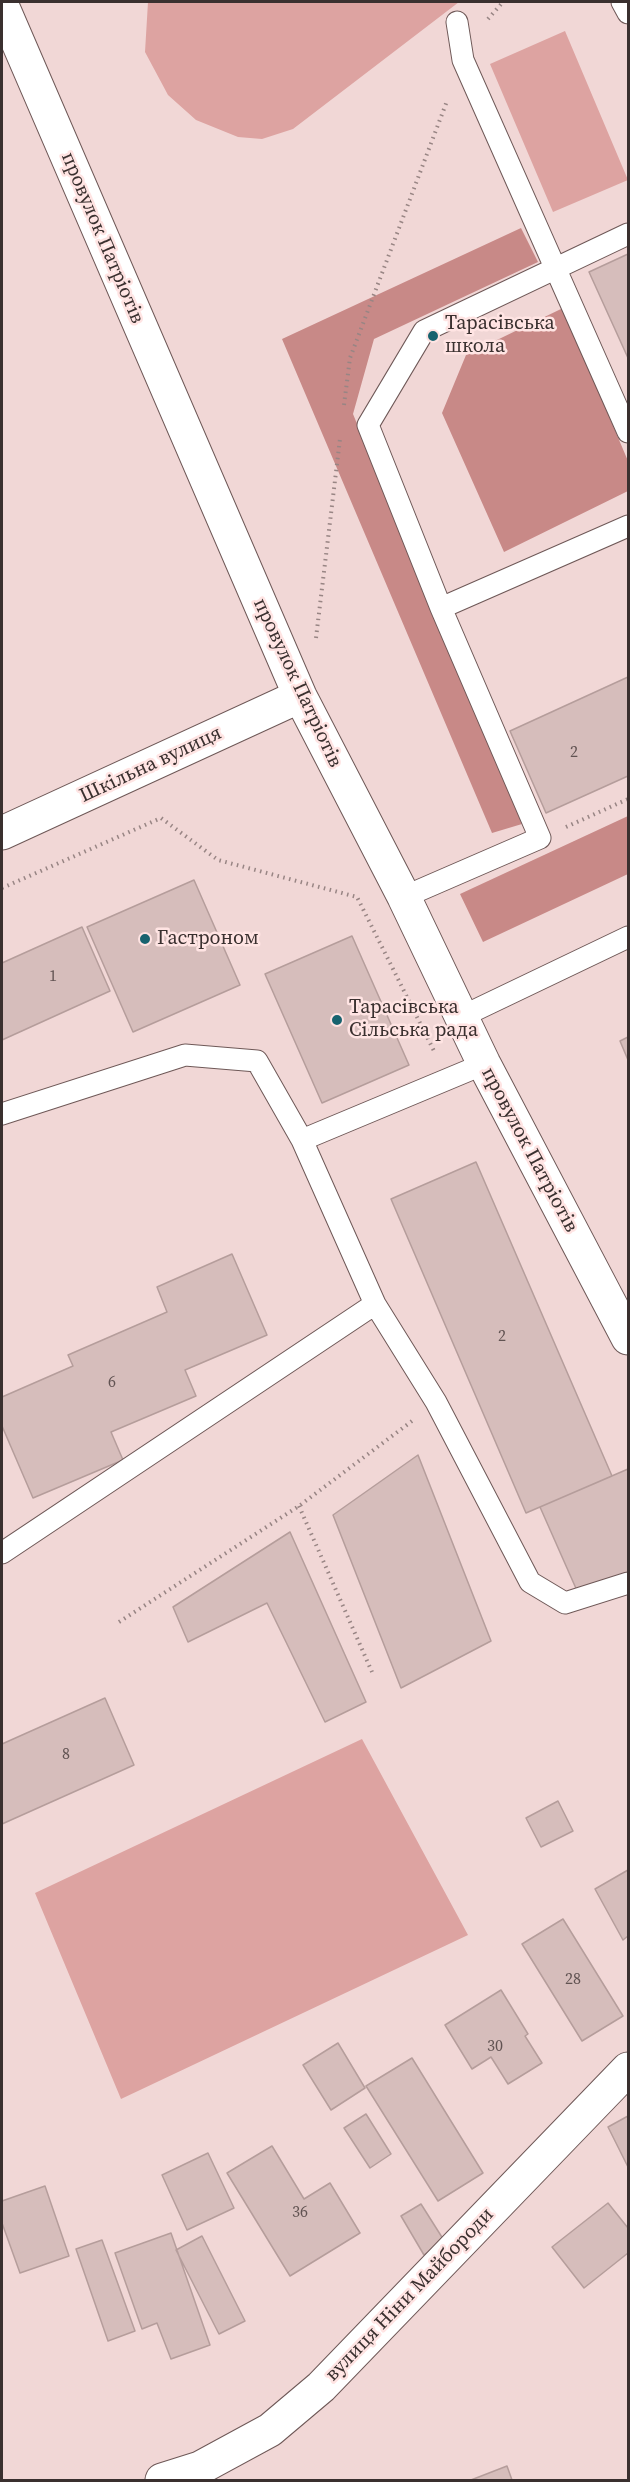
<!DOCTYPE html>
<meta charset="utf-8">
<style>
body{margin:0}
#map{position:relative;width:630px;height:2482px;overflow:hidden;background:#f1d7d6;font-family:"Source Serif 4",serif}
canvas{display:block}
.frame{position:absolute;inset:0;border:3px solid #3a302f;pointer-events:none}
</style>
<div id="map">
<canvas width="630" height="2482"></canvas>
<div class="frame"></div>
</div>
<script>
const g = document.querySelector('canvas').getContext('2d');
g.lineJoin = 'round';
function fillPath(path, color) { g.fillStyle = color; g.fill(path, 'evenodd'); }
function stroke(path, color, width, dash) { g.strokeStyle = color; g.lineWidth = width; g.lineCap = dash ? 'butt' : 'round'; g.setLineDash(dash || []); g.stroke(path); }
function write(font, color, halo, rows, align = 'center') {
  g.font = font + ' "Source Serif 4",serif'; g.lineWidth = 5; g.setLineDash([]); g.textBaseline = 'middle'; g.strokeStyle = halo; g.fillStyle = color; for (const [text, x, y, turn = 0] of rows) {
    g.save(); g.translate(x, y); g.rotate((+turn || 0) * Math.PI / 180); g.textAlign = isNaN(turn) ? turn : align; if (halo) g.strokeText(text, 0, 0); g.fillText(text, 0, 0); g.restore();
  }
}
fillPath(new Path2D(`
 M 148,2 L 459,2 L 293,129 L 262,139 L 238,137 L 196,120 L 168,95 L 145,52 Z
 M 565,31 L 628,180 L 553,212 L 490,64 Z
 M 362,1739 L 468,1935 L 121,2099 L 35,1893 Z`), '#dda3a1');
fillPath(new Path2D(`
 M 521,228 L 538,262 L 374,339 L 353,414 L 522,824 L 492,833 L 282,339 Z
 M 563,308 L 628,461 L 628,491 L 504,552 L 442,413 L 466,355 Z
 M 628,816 L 628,874 L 483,942 L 460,894 Z`), '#c88987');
const building = new Path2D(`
 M 628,254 L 628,358 L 589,272 Z
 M 628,677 L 628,776 L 546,813 L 510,731 Z
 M 194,880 L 240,985 L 133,1032 L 87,927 Z
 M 82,927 L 110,991 L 2,1040 L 2,963 Z
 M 352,936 L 409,1065 L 322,1103 L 265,974 Z
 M 628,1037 L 628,1060 L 620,1041 Z
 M 476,1162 L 612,1476 L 526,1513 L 391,1199 Z
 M 232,1254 L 267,1335 L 185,1370 L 196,1396 L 111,1432 L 123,1460 L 33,1498 L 2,1426 L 2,1397 L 73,1366 L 68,1355 L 167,1312 L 157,1287 Z
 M 418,1455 L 491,1641 L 401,1688 L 333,1515 Z
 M 628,1469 L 628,1572 L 578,1593 L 540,1507 Z
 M 290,1532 L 366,1702 L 325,1722 L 267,1603 L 188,1642 L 173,1607 Z
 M 105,1698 L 134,1765 L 2,1824 L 2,1744 Z
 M 558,1801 L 573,1831 L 541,1847 L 526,1818 Z
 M 628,1870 L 628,1936 L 623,1940 L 595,1889 Z
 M 563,1919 L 623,2016 L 582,2041 L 522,1944 Z
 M 501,1990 L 528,2034 L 525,2036 L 542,2063 L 508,2084 L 491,2057 L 472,2069 L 445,2025 Z
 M 338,2043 L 365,2088 L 331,2110 L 303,2065 Z
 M 412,2058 L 483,2173 L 438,2201 L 366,2086 Z
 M 366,2114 L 391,2154 L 370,2168 L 344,2128 Z
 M 628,2116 L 628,2167 L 608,2127 Z
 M 272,2146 L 304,2199 L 330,2183 L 360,2233 L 290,2276 L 227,2173 Z
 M 208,2153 L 234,2208 L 187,2230 L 162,2175 Z
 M 45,2186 L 69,2256 L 20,2273 L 2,2223 L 2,2201 Z
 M 608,2203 L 628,2228 L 628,2253 L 584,2288 L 552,2247 Z
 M 421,2204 L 445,2242 L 424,2255 L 401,2216 Z
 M 171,2233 L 210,2345 L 171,2359 L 157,2323 L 142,2329 L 115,2253 Z
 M 202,2236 L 245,2321 L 219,2334 L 176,2250 Z
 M 102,2240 L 135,2331 L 108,2341 L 76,2249 Z
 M 507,2466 L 512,2480 L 471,2480 Z`);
fillPath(building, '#d6bdbb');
stroke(building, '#b59d9b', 1.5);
const service = new Path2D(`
 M 622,2 L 628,13
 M 457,22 L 463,60 L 628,432
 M 441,608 L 628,526
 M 404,897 L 540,838 L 441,608 L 368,425 L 424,331 L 628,234
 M 463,1016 L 628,937
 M 484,1064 L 302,1140 L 375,1304 L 436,1402 L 530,1582 L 565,1603 L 628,1583
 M 2,1114 L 185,1055 L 257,1061 L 302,1140
 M 2,1553 L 375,1304`);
const minor = new Path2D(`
 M 4,10 L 300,696 L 404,897 L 484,1064 L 628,1338
 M 2,833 L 300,696
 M 162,2480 L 200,2468 L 270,2430 L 321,2387 L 628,2069`);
stroke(service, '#6e5857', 23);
stroke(minor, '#6e5857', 35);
stroke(new Path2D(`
 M 488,19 L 503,2
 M 344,405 L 350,358 L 447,101
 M 316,638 L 340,439
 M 566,827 L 628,799
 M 2,888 L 161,818 L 218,860 L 357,897 L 435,1053
 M 299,1506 L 372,1672
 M 119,1622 L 299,1506 L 412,1421`), '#988584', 4, [1.5, 4.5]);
stroke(service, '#fff', 21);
stroke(minor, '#fff', 33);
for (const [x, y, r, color] of [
 [433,336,6,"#18636f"],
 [145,939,6,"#18636f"],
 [337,1020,6,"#18636f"]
]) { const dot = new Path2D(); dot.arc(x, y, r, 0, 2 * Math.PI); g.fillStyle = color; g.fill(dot); stroke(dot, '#ffe4e3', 2); }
write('16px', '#615352', null, [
 ["2",574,753],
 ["1",53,977],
 ["2",502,1337],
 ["6",112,1383],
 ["8",66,1755],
 ["28",573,1980],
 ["30",495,2047],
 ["36",300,2213]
]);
write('20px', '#3a302f', '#ffe4e3', [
 ["провулок Патріотів",102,238,67],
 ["провулок Патріотів",297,683,65],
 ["Шкільна вулиця",151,765,-25],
 ["провулок Патріотів",529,1150,62],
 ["вулиця Ніни Майбороди",410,2295,-46]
]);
write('20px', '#3a302f', '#ffe4e3', [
 ["Тарасівська",445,324],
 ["школа",445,347],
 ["Гастроном",157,939],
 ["Тарасівська",349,1008],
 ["Сільська рада",349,1031]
], 'left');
</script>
